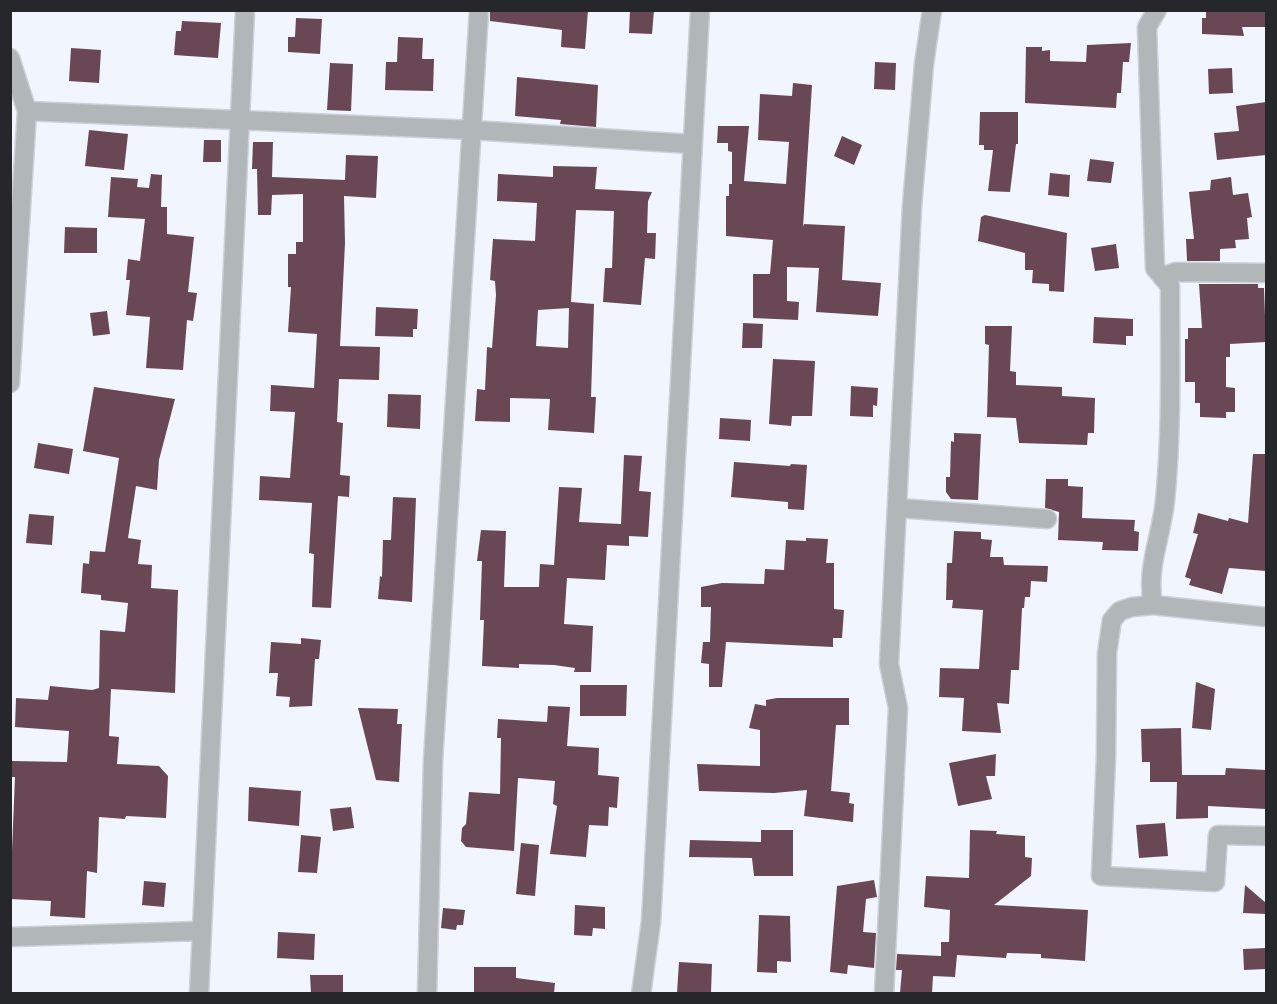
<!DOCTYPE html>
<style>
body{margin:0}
#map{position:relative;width:1277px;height:1004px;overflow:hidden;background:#f1f5fe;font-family:Rubik,sans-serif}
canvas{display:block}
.frame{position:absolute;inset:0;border:12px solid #26272b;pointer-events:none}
</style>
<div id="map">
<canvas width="1277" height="1004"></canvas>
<div class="frame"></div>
</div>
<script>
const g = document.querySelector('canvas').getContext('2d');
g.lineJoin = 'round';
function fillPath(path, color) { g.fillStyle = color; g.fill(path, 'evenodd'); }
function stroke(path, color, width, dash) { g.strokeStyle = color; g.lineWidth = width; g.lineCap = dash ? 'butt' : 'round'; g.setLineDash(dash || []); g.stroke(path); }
fillPath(new Path2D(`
 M 490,10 L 588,10 L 585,49 L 561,47 L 562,30 L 490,21 Z
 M 630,10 L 654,10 L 652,34 L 629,33 Z
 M 1206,10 L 1266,10 L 1266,27 L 1242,27 L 1244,36 L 1202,34 L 1202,18 L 1206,18 Z
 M 296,18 L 322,19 L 320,54 L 288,52 L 288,37 L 295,37 Z
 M 182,21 L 221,23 L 218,58 L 174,55 L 176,31 L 181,31 Z
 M 398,37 L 423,38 L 422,59 L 434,59 L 433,91 L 385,90 L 386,62 L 397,62 Z
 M 1131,43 L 1129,62 L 1123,62 L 1121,93 L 1117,93 L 1116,108 L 1025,103 L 1026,47 L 1042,47 L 1042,51 L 1050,50 L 1050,61 L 1086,62 L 1087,45 Z
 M 71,48 L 101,50 L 99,83 L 69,81 Z
 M 875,62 L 896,63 L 895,90 L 874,89 Z
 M 330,63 L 353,64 L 351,111 L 327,110 Z
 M 1232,68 L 1233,93 L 1209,94 L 1208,69 Z
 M 517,77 L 598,85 L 596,127 L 560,124 L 561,120 L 515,116 Z
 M 793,83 L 812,85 L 803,227 L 804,224 L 845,226 L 842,280 L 881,283 L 878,316 L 816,312 L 819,268 L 787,267 L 787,301 L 799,302 L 798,320 L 753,318 L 753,274 L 770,274 L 773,240 L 726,236 L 726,196 L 729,196 L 729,184 L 732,184 L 732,152 L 728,151 L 728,143 L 717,143 L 718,126 L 749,126 L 744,181 L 786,184 L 789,142 L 758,140 L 760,94 L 792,96 Z
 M 1266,102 L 1266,155 L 1217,160 L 1214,133 L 1239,131 L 1236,106 Z
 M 980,112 L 1018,112 L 1018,144 L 1016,144 L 1010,192 L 988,191 L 993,150 L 984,150 L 984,145 L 979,145 Z
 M 89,130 L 128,134 L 124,170 L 85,166 Z
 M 842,136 L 862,145 L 854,165 L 834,156 Z
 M 204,140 L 221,140 L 221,162 L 203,162 Z
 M 253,142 L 273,142 L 272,177 L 345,180 L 346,155 L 378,156 L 376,198 L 344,196 L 345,243 L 340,346 L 380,347 L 379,380 L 339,379 L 337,422 L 343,423 L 340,475 L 350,476 L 349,497 L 338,496 L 331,608 L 312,607 L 314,554 L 309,553 L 312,503 L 259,500 L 260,476 L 290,478 L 295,412 L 270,411 L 271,385 L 314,388 L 317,334 L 288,332 L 291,287 L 288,287 L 288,254 L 296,254 L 296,242 L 303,242 L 303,194 L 272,195 L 271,215 L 258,215 L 257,169 L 252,169 Z
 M 1090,159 L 1114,162 L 1111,183 L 1087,181 Z
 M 553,166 L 597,167 L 595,189 L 652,192 L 648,201 L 647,233 L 656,233 L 655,259 L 645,258 L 641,305 L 603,302 L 605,268 L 612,268 L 614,211 L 576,210 L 571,302 L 594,304 L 591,397 L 596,397 L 594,433 L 548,430 L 550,399 L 510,398 L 510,422 L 475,421 L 477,389 L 485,390 L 487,347 L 492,348 L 496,295 L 495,281 L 490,280 L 493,239 L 535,241 L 537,203 L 497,201 L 498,174 L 553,177 ZM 569,308 L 568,348 L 536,346 L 538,310 Z
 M 1050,173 L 1070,175 L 1069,197 L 1048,195 Z
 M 151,174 L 162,175 L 161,207 L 167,207 L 167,234 L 194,237 L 188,292 L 197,293 L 193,321 L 187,320 L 183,370 L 146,368 L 150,317 L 126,315 L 130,280 L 126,280 L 128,259 L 140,261 L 145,219 L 108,217 L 111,177 L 138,179 L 137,187 L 149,188 Z
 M 1231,177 L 1233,195 L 1248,193 L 1252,217 L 1247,218 L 1249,239 L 1235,240 L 1236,248 L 1220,249 L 1220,261 L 1187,261 L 1186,239 L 1194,239 L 1189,192 L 1210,190 L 1211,180 Z
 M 985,215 L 1067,233 L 1064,292 L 1049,291 L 1049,284 L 1032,283 L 1033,270 L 1025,270 L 1025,253 L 978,241 L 981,217 Z
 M 65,227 L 97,228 L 97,253 L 64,253 Z
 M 1116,244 L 1119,268 L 1095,271 L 1091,248 Z
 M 1199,284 L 1258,284 L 1258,288 L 1264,288 L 1266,342 L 1230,344 L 1230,357 L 1226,357 L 1226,387 L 1235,388 L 1235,412 L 1226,412 L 1226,418 L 1200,417 L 1200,403 L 1195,403 L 1195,382 L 1185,382 L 1185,339 L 1188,339 L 1188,328 L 1202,328 Z
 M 376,307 L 418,309 L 417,329 L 413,329 L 413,337 L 375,336 Z
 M 107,311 L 110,334 L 93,336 L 90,313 Z
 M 1094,317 L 1133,319 L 1133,336 L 1126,336 L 1126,345 L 1093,343 Z
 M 743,323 L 763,324 L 762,348 L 742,348 Z
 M 985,326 L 1012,326 L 1010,371 L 1016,372 L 1016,385 L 1062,387 L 1062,396 L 1095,398 L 1094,433 L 1088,433 L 1087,445 L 1019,443 L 1016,418 L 987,417 L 989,345 L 985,344 Z
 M 773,359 L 815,361 L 812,416 L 792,416 L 791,426 L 769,424 Z
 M 851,386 L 878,388 L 877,406 L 873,405 L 873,417 L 850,416 Z
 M 94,387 L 175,399 L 159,460 L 157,490 L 136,486 L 128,538 L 141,540 L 138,564 L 152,565 L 151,588 L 178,590 L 175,693 L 111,689 L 109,736 L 119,737 L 117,764 L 159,766 L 168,776 L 166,818 L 126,816 L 125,819 L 99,817 L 97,873 L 87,871 L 85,918 L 50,916 L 51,901 L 10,899 L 15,777 L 11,777 L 11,761 L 67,762 L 69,731 L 15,727 L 16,698 L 48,700 L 50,686 L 92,690 L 99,688 L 100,630 L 125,632 L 128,603 L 101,600 L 101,595 L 81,593 L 83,563 L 89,564 L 90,551 L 105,552 L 119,458 L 83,451 Z
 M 388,394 L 421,395 L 420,429 L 387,427 Z
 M 720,418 L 751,420 L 750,441 L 719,439 Z
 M 954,433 L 981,434 L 978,500 L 951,499 L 946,492 L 946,477 L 950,477 L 951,441 L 954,442 Z
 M 38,443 L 73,449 L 69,474 L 34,468 Z
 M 1253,454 L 1266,454 L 1266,571 L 1229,568 L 1222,594 L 1189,585 L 1191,579 L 1185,577 L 1198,534 L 1193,533 L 1198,513 L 1228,521 L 1229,518 L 1248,523 Z
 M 624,455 L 642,456 L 639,491 L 651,492 L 648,537 L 629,536 L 629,546 L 607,545 L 605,580 L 567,578 L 564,624 L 593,626 L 591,672 L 574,672 L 575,668 L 554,665 L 519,664 L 519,668 L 482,666 L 484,620 L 480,620 L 482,561 L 477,561 L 481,530 L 506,531 L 504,587 L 539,587 L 540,564 L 554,565 L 559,487 L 582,488 L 579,522 L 621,524 Z
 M 734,462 L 790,466 L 791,464 L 807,465 L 804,510 L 788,509 L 788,502 L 731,497 Z
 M 1046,479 L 1068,479 L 1068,486 L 1083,487 L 1082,518 L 1135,520 L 1134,531 L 1139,532 L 1138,551 L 1102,550 L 1103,542 L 1058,540 L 1059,512 L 1045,508 Z
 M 393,497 L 416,498 L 412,602 L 378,599 L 380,576 L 382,577 L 383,540 L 391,540 Z
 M 29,514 L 54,516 L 52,545 L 26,543 Z
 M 954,531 L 981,532 L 981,539 L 992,540 L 990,557 L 1003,557 L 1004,565 L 1048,566 L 1047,582 L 1031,581 L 1030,597 L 1025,597 L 1024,608 L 1022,608 L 1019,670 L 1011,670 L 1009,704 L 997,703 L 1001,733 L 962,731 L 964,698 L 939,697 L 940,668 L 979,669 L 983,610 L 952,608 L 953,600 L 946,600 L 947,563 L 952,563 Z
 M 806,538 L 828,539 L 826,563 L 834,563 L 834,609 L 844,610 L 842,638 L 833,638 L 833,647 L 726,642 L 722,687 L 709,687 L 709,664 L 701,663 L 703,642 L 710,642 L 711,607 L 701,607 L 701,587 L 722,583 L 764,584 L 765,569 L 784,570 L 786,540 L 806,541 Z
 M 301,638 L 321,640 L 319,659 L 315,659 L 312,706 L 289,707 L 290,697 L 276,696 L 278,673 L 269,673 L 271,642 L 301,644 Z
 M 1196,682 L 1215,689 L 1211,730 L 1192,728 Z
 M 580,685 L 627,685 L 626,716 L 580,716 Z
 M 777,698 L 849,698 L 849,725 L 836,725 L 831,791 L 850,793 L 849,803 L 854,804 L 853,822 L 804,816 L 807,790 L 774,793 L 699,791 L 697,764 L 760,766 L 760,730 L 749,728 L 755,704 L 766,706 L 766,700 Z
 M 548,706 L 570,707 L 567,746 L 599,748 L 598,775 L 619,777 L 617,808 L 609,807 L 608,826 L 589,825 L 586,857 L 550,854 L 557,806 L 553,804 L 555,781 L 518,778 L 514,851 L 466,847 L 461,841 L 462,828 L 466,824 L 469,792 L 500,794 L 501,738 L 497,738 L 498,719 L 547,722 Z
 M 358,708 L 398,709 L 397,724 L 402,724 L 399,782 L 376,780 Z
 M 1181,728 L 1182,775 L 1225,775 L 1226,768 L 1266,770 L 1266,809 L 1208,806 L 1208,818 L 1176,819 L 1177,782 L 1150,782 L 1150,762 L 1142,762 L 1141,729 Z
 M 996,754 L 995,776 L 986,776 L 992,799 L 958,806 L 949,763 Z
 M 249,787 L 301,791 L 299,826 L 248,821 Z
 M 351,807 L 354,828 L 333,831 L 330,809 Z
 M 1165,823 L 1168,856 L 1139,858 L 1136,825 Z
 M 761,830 L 793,830 L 793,876 L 754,876 L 752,858 L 689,857 L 690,840 L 761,842 Z
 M 970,830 L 997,831 L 996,834 L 1025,836 L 1025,857 L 1032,858 L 1031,876 L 994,905 L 1088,910 L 1085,961 L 1041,958 L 1041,954 L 1007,953 L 1006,958 L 957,955 L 955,977 L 933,976 L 932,993 L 900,993 L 902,970 L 896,970 L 897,954 L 941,956 L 941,942 L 949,942 L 950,910 L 924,907 L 926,876 L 969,878 Z
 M 301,835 L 321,837 L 317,873 L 298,872 Z
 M 521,843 L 539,845 L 535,896 L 516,894 Z
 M 874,880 L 877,897 L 866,899 L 863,932 L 876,933 L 874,968 L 848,965 L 847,974 L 830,972 L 837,886 Z
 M 144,881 L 166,883 L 164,907 L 142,905 Z
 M 1245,885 L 1266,903 L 1266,914 L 1243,913 Z
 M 575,905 L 605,907 L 605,929 L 593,928 L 592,936 L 574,935 Z
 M 443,908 L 465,910 L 463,925 L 457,925 L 456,930 L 441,928 Z
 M 759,915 L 790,916 L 791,962 L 777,961 L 777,973 L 757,972 Z
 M 278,932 L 315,934 L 314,960 L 277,958 Z
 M 1266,948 L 1266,969 L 1244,970 L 1243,949 Z
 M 679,962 L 712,964 L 711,993 L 677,993 Z
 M 474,967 L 516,967 L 516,978 L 555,983 L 554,993 L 474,993 Z
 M 310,975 L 343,975 L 343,993 L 311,993 Z`), '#6a4754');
const street = new Path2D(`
 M 10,58 L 27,111 L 10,383
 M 27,111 L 472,130 L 691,144
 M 1162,277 L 1176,272 L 1266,273
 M 898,508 L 1047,519
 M 1153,605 C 1146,568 1161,538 1165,501 C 1172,430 1170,357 1170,286 L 1155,268 L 1147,27 L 1157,10
 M 1266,617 L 1153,605 L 1132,607 L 1120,611 L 1112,620 L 1107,653 L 1106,756 L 1101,876 L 1215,882 L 1218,835 L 1266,836
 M 10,937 L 200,931
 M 199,994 L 245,10
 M 427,994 L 433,761 L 479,10
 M 641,994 L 651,922 L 700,10
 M 884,994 L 898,708 L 889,664 L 912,206 L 924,64 L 932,10`);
stroke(street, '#ccd0d8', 21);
stroke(street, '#b1b6b9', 18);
</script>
